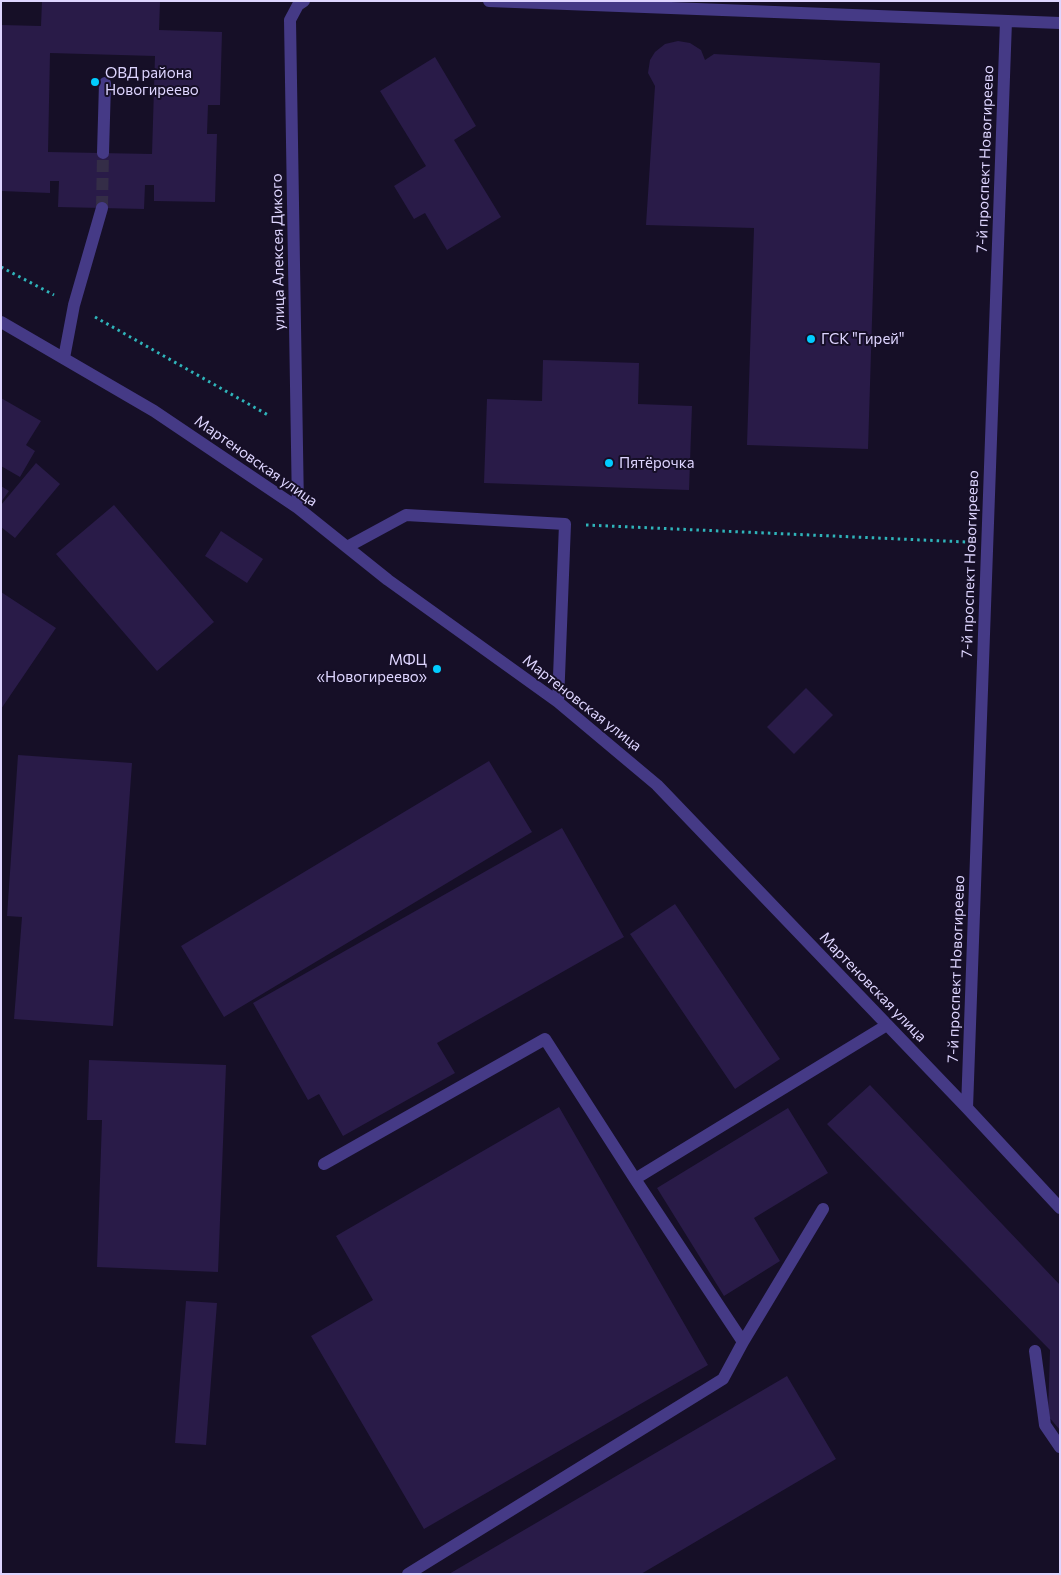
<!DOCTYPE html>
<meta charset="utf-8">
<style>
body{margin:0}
#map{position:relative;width:1061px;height:1575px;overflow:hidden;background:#160f27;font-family:Commissioner,sans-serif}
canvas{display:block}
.frame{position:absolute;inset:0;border:2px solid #ded5ff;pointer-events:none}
</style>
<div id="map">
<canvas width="1061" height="1575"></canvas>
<div class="frame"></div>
</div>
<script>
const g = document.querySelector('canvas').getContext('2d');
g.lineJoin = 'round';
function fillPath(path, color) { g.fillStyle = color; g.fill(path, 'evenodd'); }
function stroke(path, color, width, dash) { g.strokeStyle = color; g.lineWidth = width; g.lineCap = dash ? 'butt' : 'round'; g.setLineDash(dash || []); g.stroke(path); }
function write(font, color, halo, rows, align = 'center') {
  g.font = font + ' Commissioner,sans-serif'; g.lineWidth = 4; g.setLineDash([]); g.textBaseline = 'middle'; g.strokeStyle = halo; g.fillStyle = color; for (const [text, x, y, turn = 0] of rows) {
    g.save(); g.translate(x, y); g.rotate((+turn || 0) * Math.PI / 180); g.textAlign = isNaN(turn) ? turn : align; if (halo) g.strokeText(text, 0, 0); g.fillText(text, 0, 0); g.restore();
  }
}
fillPath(new Path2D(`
 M 42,1 L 160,2 L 159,30 L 222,32 L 220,105 L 208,105 L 207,134 L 217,134 L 215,202 L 154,201 L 154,185 L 145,185 L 144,209 L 58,207 L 59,181 L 50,181 L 50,193 L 1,191 L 1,25 L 41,26 ZM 50,53 L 155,56 L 152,154 L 48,152 Z
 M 678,41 L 690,43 L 701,50 L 705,60 L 714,54 L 880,63 L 868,449 L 747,445 L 754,228 L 646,225 L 655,86 L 648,73 L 650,60 L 655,52 L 665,44 Z
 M 435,57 L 476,126 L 454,140 L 501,217 L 447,250 L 425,213 L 414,219 L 394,186 L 426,166 L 380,91 Z
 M 543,360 L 639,363 L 638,404 L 692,406 L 689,490 L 484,483 L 487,399 L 542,401 Z
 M 1,398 L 41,421 L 26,445 L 35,451 L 20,477 L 1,466 Z
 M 36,463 L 60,484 L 15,538 L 1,527 L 1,505 Z
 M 1,486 L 9,491 L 1,502 Z
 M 114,505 L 214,622 L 157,671 L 56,554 Z
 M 221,531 L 263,559 L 247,583 L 205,556 Z
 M 1,592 L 56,628 L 1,709 Z
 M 806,688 L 833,715 L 794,754 L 767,727 Z
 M 18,755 L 132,763 L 113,1026 L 14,1019 L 22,917 L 7,916 Z
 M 489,761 L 532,832 L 224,1017 L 181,946 Z
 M 562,828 L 624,937 L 437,1043 L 455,1073 L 343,1136 L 319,1094 L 308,1100 L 253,1003 Z
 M 675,904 L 780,1059 L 735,1089 L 630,934 Z
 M 89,1060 L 226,1065 L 218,1272 L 97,1267 L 102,1120 L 87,1120 Z
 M 870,1085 L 1060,1285 L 1060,1430 L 1048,1416 L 1050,1350 L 827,1124 Z
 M 559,1107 L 708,1365 L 424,1529 L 311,1336 L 373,1300 L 336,1236 Z
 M 788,1108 L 828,1173 L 754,1218 L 780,1261 L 724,1296 L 657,1188 Z
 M 186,1301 L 217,1303 L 206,1445 L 175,1443 Z
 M 787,1376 L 836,1459 L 641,1574 L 449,1574 Z`), '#291b48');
stroke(new Path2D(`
 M 102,208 L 103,153`), '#342d47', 12, [12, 6]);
stroke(new Path2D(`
 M 1,267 L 54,295
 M 95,317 L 268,415
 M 586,525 L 967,542`), '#2fb4ba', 3, [2.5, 4]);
stroke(new Path2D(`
 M 489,1 L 1060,23
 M 103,153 L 105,83
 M 1,322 L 154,411 L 298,508 L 388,580 L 558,702 L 657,785 L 967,1108 L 1060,1208
 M 64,358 L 74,305 L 102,208
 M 298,508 L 290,20 L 298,5 L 304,1
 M 347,547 L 406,515 L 565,524 L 558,702
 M 967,1108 L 1006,21
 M 324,1164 L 545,1039 L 635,1179 L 743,1342
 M 635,1179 L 887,1025
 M 1035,1351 L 1045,1425 L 1060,1447
 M 408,1574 L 723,1379 L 743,1342 L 823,1209`), '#453a86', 12);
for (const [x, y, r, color] of [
 [95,82,5,"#01ccff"],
 [811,339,5,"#01ccff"],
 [609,463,5,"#01ccff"],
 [437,669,5,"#01ccff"]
]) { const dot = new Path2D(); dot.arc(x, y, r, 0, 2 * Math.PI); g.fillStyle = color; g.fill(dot); stroke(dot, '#160f27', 2); }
write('15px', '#ded5ff', '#160f27', [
 ["ОВД района",105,73],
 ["Новогиреево",105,90],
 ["ГСК \"Гирей\"",821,339],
 ["Пятёрочка",619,463],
 ["МФЦ",427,660,"right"],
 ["«Новогиреево»",427,677,"right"]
], 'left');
write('15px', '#ded5ff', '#160f27', [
 ["7-й проспект Новогиреево",985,159,-88],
 ["улица Алексея Дикого",278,252,-91],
 ["Мартеновская улица",256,461,35],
 ["7-й проспект Новогиреево",970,564,-88],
 ["Мартеновская улица",582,703,38],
 ["7-й проспект Новогиреево",956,969,-88],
 ["Мартеновская улица",873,987,46]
]);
</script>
